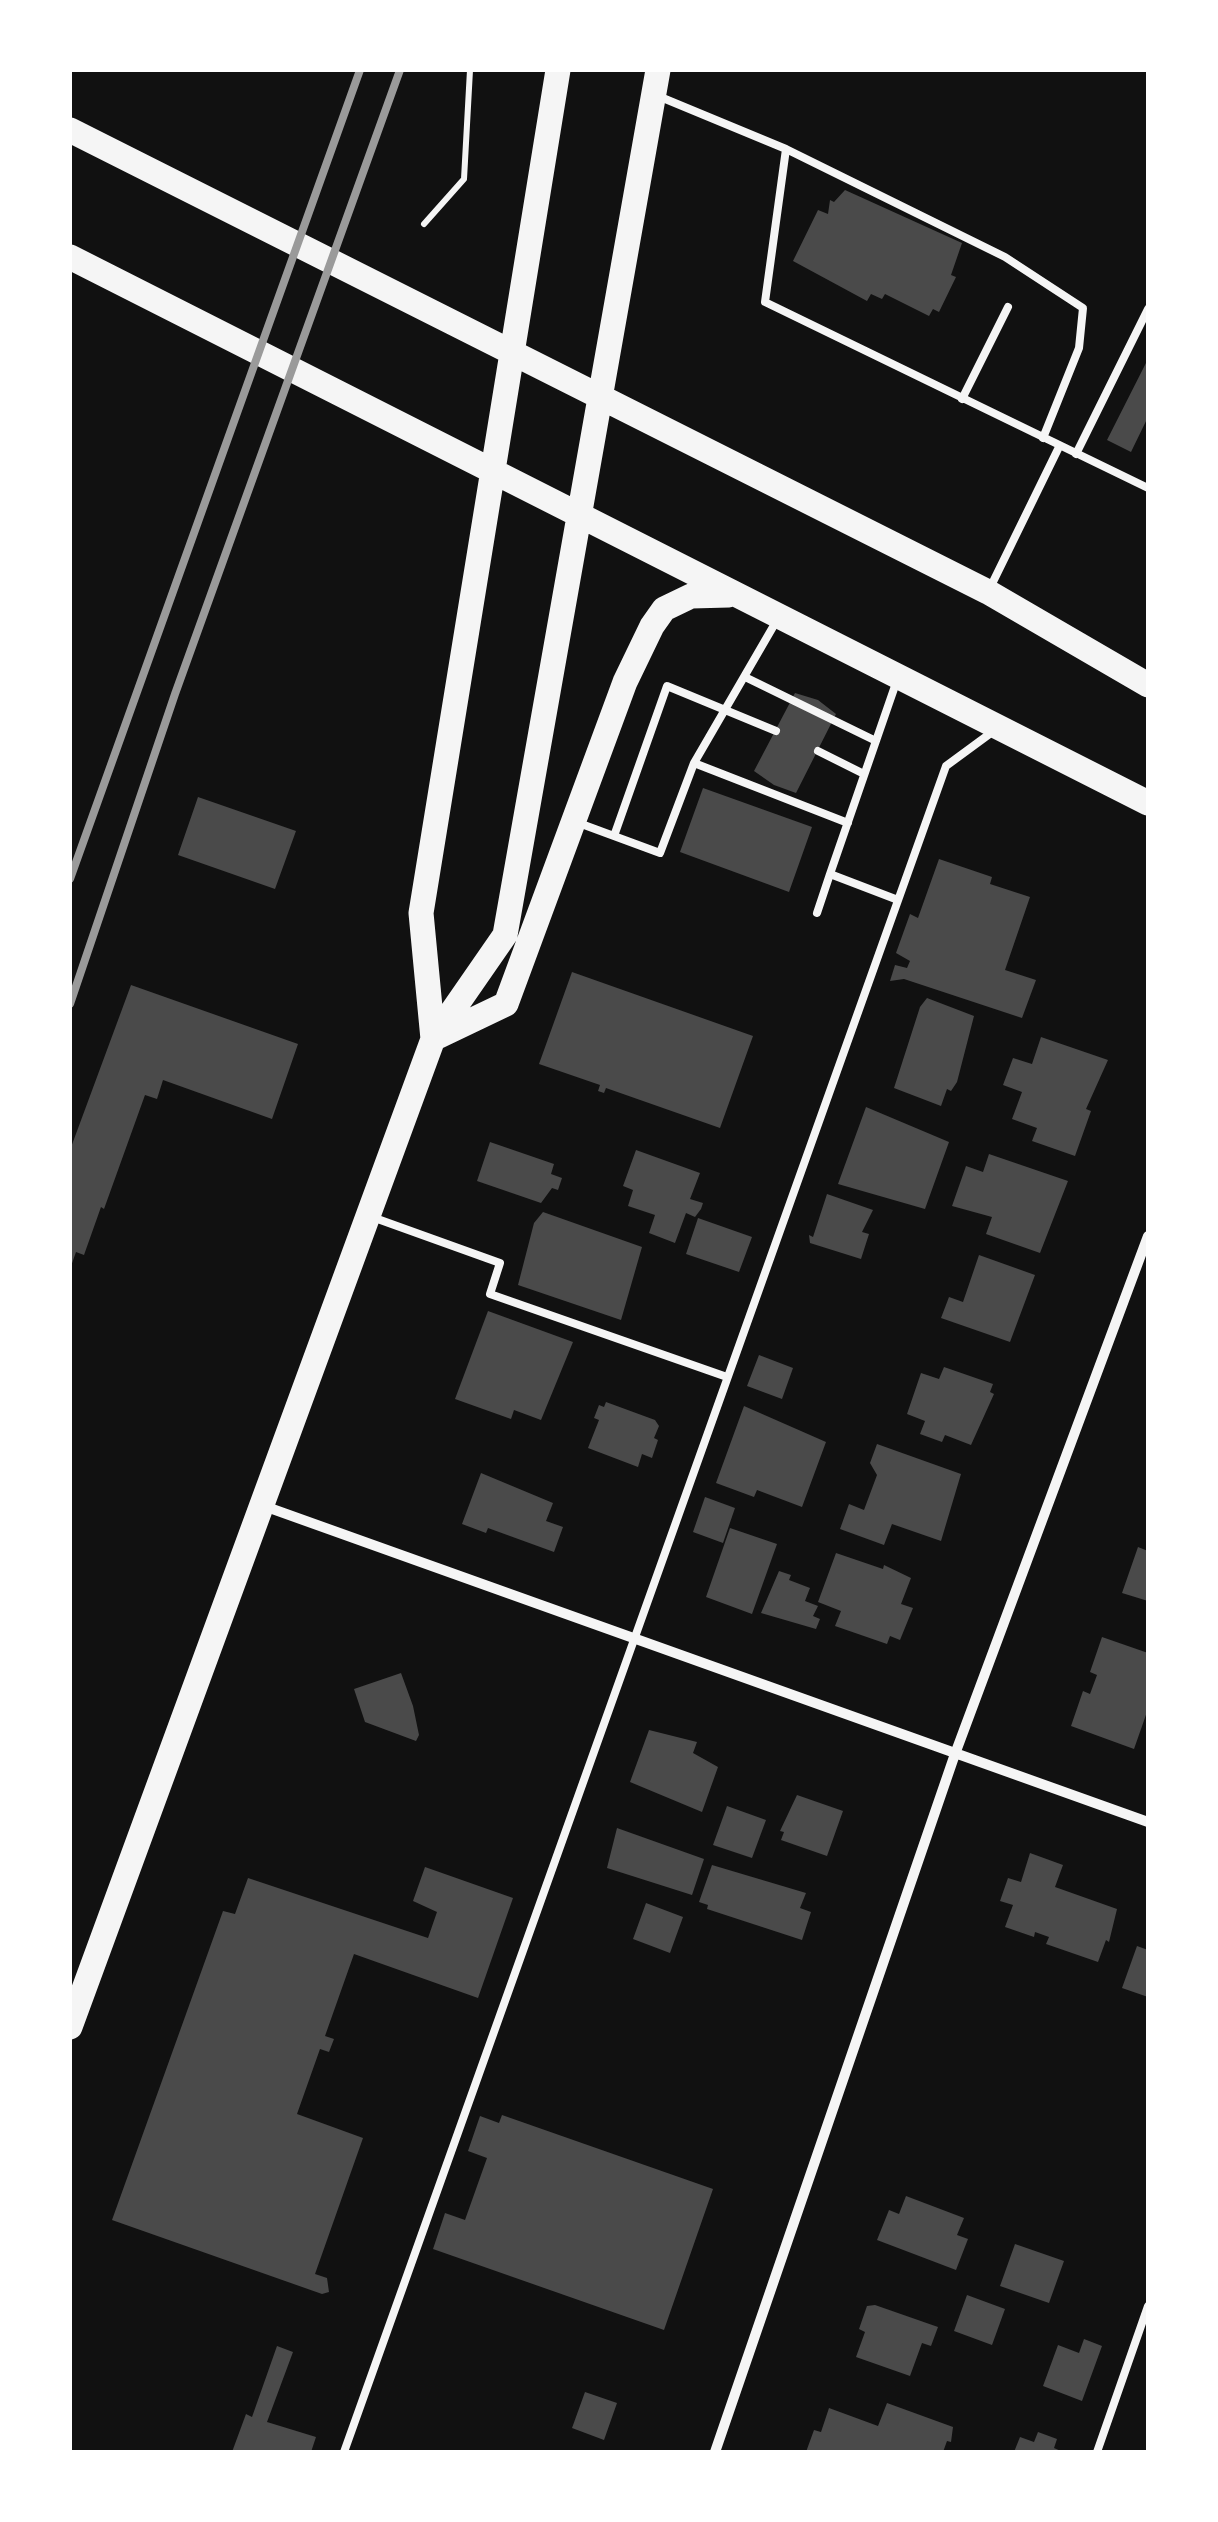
<!DOCTYPE html>
<style>
body{margin:0}
#map{position:relative;width:1218px;height:2522px;overflow:hidden;background:#111;font-family:"Space Grotesk",sans-serif}
canvas{display:block}
.frame{position:absolute;inset:0;border:72px solid #fff;pointer-events:none}
</style>
<div id="map">
<canvas width="1218" height="2522"></canvas>
<div class="frame"></div>
</div>
<script>
const g = document.querySelector('canvas').getContext('2d');
g.lineJoin = 'round';
function fillPath(path, color) { g.fillStyle = color; g.fill(path, 'evenodd'); }
function stroke(path, color, width, dash) { g.strokeStyle = color; g.lineWidth = width; g.lineCap = dash ? 'butt' : 'round'; g.setLineDash(dash || []); g.stroke(path); }
fillPath(new Path2D(`
 M 845,190 L 962,243 L 951,275 L 956,277 L 939,312 L 933,309 L 929,316 L 885,294 L 882,299 L 871,294 L 867,301 L 793,261 L 818,210 L 828,214 L 830,200 L 834,202 Z
 M 1148,359 L 1148,417 L 1131,452 L 1107,440 Z
 M 795,693 L 818,700 L 836,714 L 796,793 L 774,785 L 754,771 Z
 M 703,788 L 812,827 L 789,892 L 680,852 Z
 M 198,797 L 296,831 L 275,889 L 178,855 Z
 M 939,859 L 992,877 L 990,884 L 1030,897 L 1005,970 L 1036,980 L 1022,1018 L 904,979 L 890,981 L 895,965 L 907,968 L 910,961 L 896,953 L 910,914 L 918,918 Z
 M 572,972 L 753,1036 L 720,1128 L 606,1088 L 604,1093 L 598,1091 L 600,1085 L 539,1064 Z
 M 131,985 L 298,1044 L 272,1119 L 163,1080 L 157,1099 L 145,1095 L 104,1209 L 101,1207 L 84,1255 L 76,1252 L 70,1269 L 70,1150 Z
 M 927,998 L 974,1016 L 957,1082 L 951,1091 L 947,1089 L 941,1106 L 894,1088 L 920,1007 Z
 M 1041,1037 L 1108,1060 L 1086,1109 L 1091,1111 L 1075,1156 L 1032,1141 L 1037,1128 L 1012,1119 L 1022,1092 L 1003,1085 L 1013,1058 L 1032,1064 Z
 M 866,1107 L 949,1142 L 925,1209 L 838,1184 Z
 M 490,1142 L 554,1164 L 551,1174 L 562,1178 L 558,1190 L 552,1188 L 541,1203 L 477,1181 Z
 M 636,1150 L 700,1173 L 690,1199 L 703,1203 L 701,1209 L 695,1217 L 686,1213 L 675,1243 L 649,1233 L 655,1215 L 628,1206 L 633,1190 L 623,1186 Z
 M 989,1154 L 1068,1181 L 1040,1253 L 986,1234 L 992,1217 L 952,1206 L 966,1166 L 983,1172 Z
 M 827,1194 L 873,1210 L 862,1232 L 869,1234 L 861,1259 L 810,1243 L 809,1235 L 813,1237 Z
 M 543,1212 L 642,1247 L 621,1320 L 518,1285 L 534,1223 Z
 M 698,1218 L 752,1237 L 739,1272 L 686,1254 Z
 M 979,1255 L 1035,1275 L 1010,1342 L 941,1318 L 949,1297 L 963,1302 Z
 M 488,1311 L 573,1342 L 541,1420 L 514,1410 L 511,1419 L 455,1399 Z
 M 759,1355 L 793,1368 L 782,1399 L 747,1386 Z
 M 944,1367 L 993,1384 L 990,1392 L 994,1394 L 971,1445 L 945,1435 L 942,1442 L 920,1434 L 925,1421 L 907,1414 L 921,1373 L 939,1379 Z
 M 606,1402 L 655,1420 L 659,1426 L 654,1438 L 658,1440 L 652,1458 L 642,1454 L 638,1467 L 588,1448 L 599,1420 L 594,1418 L 599,1405 L 604,1407 Z
 M 744,1406 L 826,1442 L 802,1507 L 757,1490 L 754,1497 L 716,1483 Z
 M 877,1444 L 961,1474 L 941,1541 L 892,1524 L 884,1545 L 840,1529 L 849,1504 L 864,1510 L 877,1475 L 870,1463 Z
 M 481,1473 L 553,1503 L 546,1521 L 563,1527 L 554,1552 L 488,1528 L 486,1533 L 462,1524 Z
 M 705,1497 L 735,1508 L 723,1543 L 693,1532 Z
 M 730,1528 L 777,1544 L 752,1614 L 706,1597 Z
 M 1138,1547 L 1148,1551 L 1148,1601 L 1122,1593 Z
 M 836,1553 L 883,1569 L 884,1565 L 911,1578 L 901,1604 L 913,1608 L 900,1640 L 890,1636 L 887,1644 L 835,1626 L 841,1611 L 818,1602 Z
 M 779,1571 L 791,1575 L 789,1580 L 810,1588 L 805,1601 L 818,1606 L 813,1616 L 820,1619 L 816,1629 L 761,1613 Z
 M 1102,1637 L 1148,1653 L 1148,1709 L 1134,1749 L 1071,1726 L 1083,1691 L 1090,1694 L 1097,1675 L 1090,1672 Z
 M 401,1673 L 413,1706 L 419,1735 L 416,1741 L 365,1722 L 354,1689 Z
 M 649,1730 L 697,1742 L 693,1753 L 718,1767 L 702,1812 L 630,1782 Z
 M 797,1795 L 843,1811 L 827,1856 L 781,1840 L 784,1832 L 780,1831 Z
 M 727,1806 L 766,1820 L 752,1858 L 713,1845 Z
 M 617,1828 L 704,1859 L 692,1895 L 607,1868 Z
 M 1030,1853 L 1063,1865 L 1055,1887 L 1117,1909 L 1109,1942 L 1106,1940 L 1098,1962 L 1046,1944 L 1049,1937 L 1035,1932 L 1034,1937 L 1005,1927 L 1013,1905 L 1000,1901 L 1008,1878 L 1021,1882 Z
 M 712,1865 L 806,1893 L 800,1908 L 811,1912 L 802,1940 L 707,1909 L 708,1905 L 699,1902 Z
 M 425,1867 L 513,1898 L 478,1998 L 354,1954 L 325,2036 L 334,2039 L 329,2052 L 320,2049 L 297,2114 L 363,2138 L 315,2274 L 327,2278 L 329,2292 L 322,2294 L 112,2220 L 223,1911 L 235,1914 L 248,1878 L 428,1938 L 437,1912 L 413,1901 Z
 M 646,1903 L 683,1917 L 670,1953 L 633,1939 Z
 M 1137,1946 L 1148,1950 L 1148,1997 L 1122,1988 Z
 M 502,2115 L 713,2189 L 664,2330 L 433,2249 L 445,2213 L 465,2220 L 487,2158 L 468,2151 L 480,2116 L 499,2123 Z
 M 906,2196 L 964,2218 L 957,2235 L 968,2239 L 956,2270 L 877,2240 L 889,2210 L 899,2214 Z
 M 1015,2244 L 1064,2261 L 1049,2303 L 1000,2286 Z
 M 967,2295 L 1005,2309 L 992,2345 L 954,2331 Z
 M 875,2305 L 938,2327 L 931,2346 L 922,2343 L 910,2376 L 856,2357 L 865,2332 L 859,2329 L 867,2306 Z
 M 1084,2339 L 1102,2346 L 1082,2401 L 1043,2386 L 1058,2345 L 1079,2353 Z
 M 277,2346 L 293,2352 L 267,2422 L 316,2437 L 311,2452 L 232,2452 L 246,2414 L 252,2417 Z
 M 585,2392 L 617,2403 L 604,2440 L 572,2428 Z
 M 887,2403 L 953,2427 L 951,2442 L 947,2441 L 943,2452 L 806,2452 L 814,2430 L 821,2432 L 829,2408 L 878,2426 Z
 M 1038,2432 L 1057,2439 L 1054,2448 L 1063,2452 L 1014,2452 L 1020,2437 L 1034,2442 Z`), '#4a4a4a');
stroke(new Path2D(`
 M 424,224 L 464,179 L 470,70`), '#f5f5f5', 6);
stroke(new Path2D(`
 M 658,96 L 786,149 L 765,302 L 1148,488
 M 786,149 L 1005,257 L 1083,308 L 1079,348 L 1043,438
 M 962,399 L 1008,307
 M 1076,454 L 1148,309
 M 990,588 L 1059,447
 M 745,677 L 876,741
 M 896,683 L 830,874 L 898,900
 M 818,751 L 864,774
 M 694,763 L 777,620
 M 576,822 L 660,853 L 694,763 L 848,823
 M 614,836 L 667,686 L 776,731
 M 817,913 L 830,874
 M 372,1217 L 500,1263 L 490,1294 L 727,1377
 M 344,2452 L 946,766 L 995,730
 M 1097,2452 L 1148,2306`), '#f5f5f5', 8);
stroke(new Path2D(`
 M 264,1506 L 1148,1822
 M 715,2452 L 955,1754 L 1148,1236`), '#f5f5f5', 10);
stroke(new Path2D(`
 M 70,130 L 988,592 L 1148,685
 M 70,257 L 1148,803
 M 437,1037 L 506,1004 L 625,682 L 652,626 L 664,609 L 691,596 L 729,595
 M 433,1039 L 421,913 L 558,70
 M 70,2027 L 433,1039 L 505,935 L 658,70`), '#f5f5f5', 25);
stroke(new Path2D(`
 M 70,879 L 360,70
 M 70,1004 L 175,694 L 400,70`), '#9a9a9a', 8);
</script>
